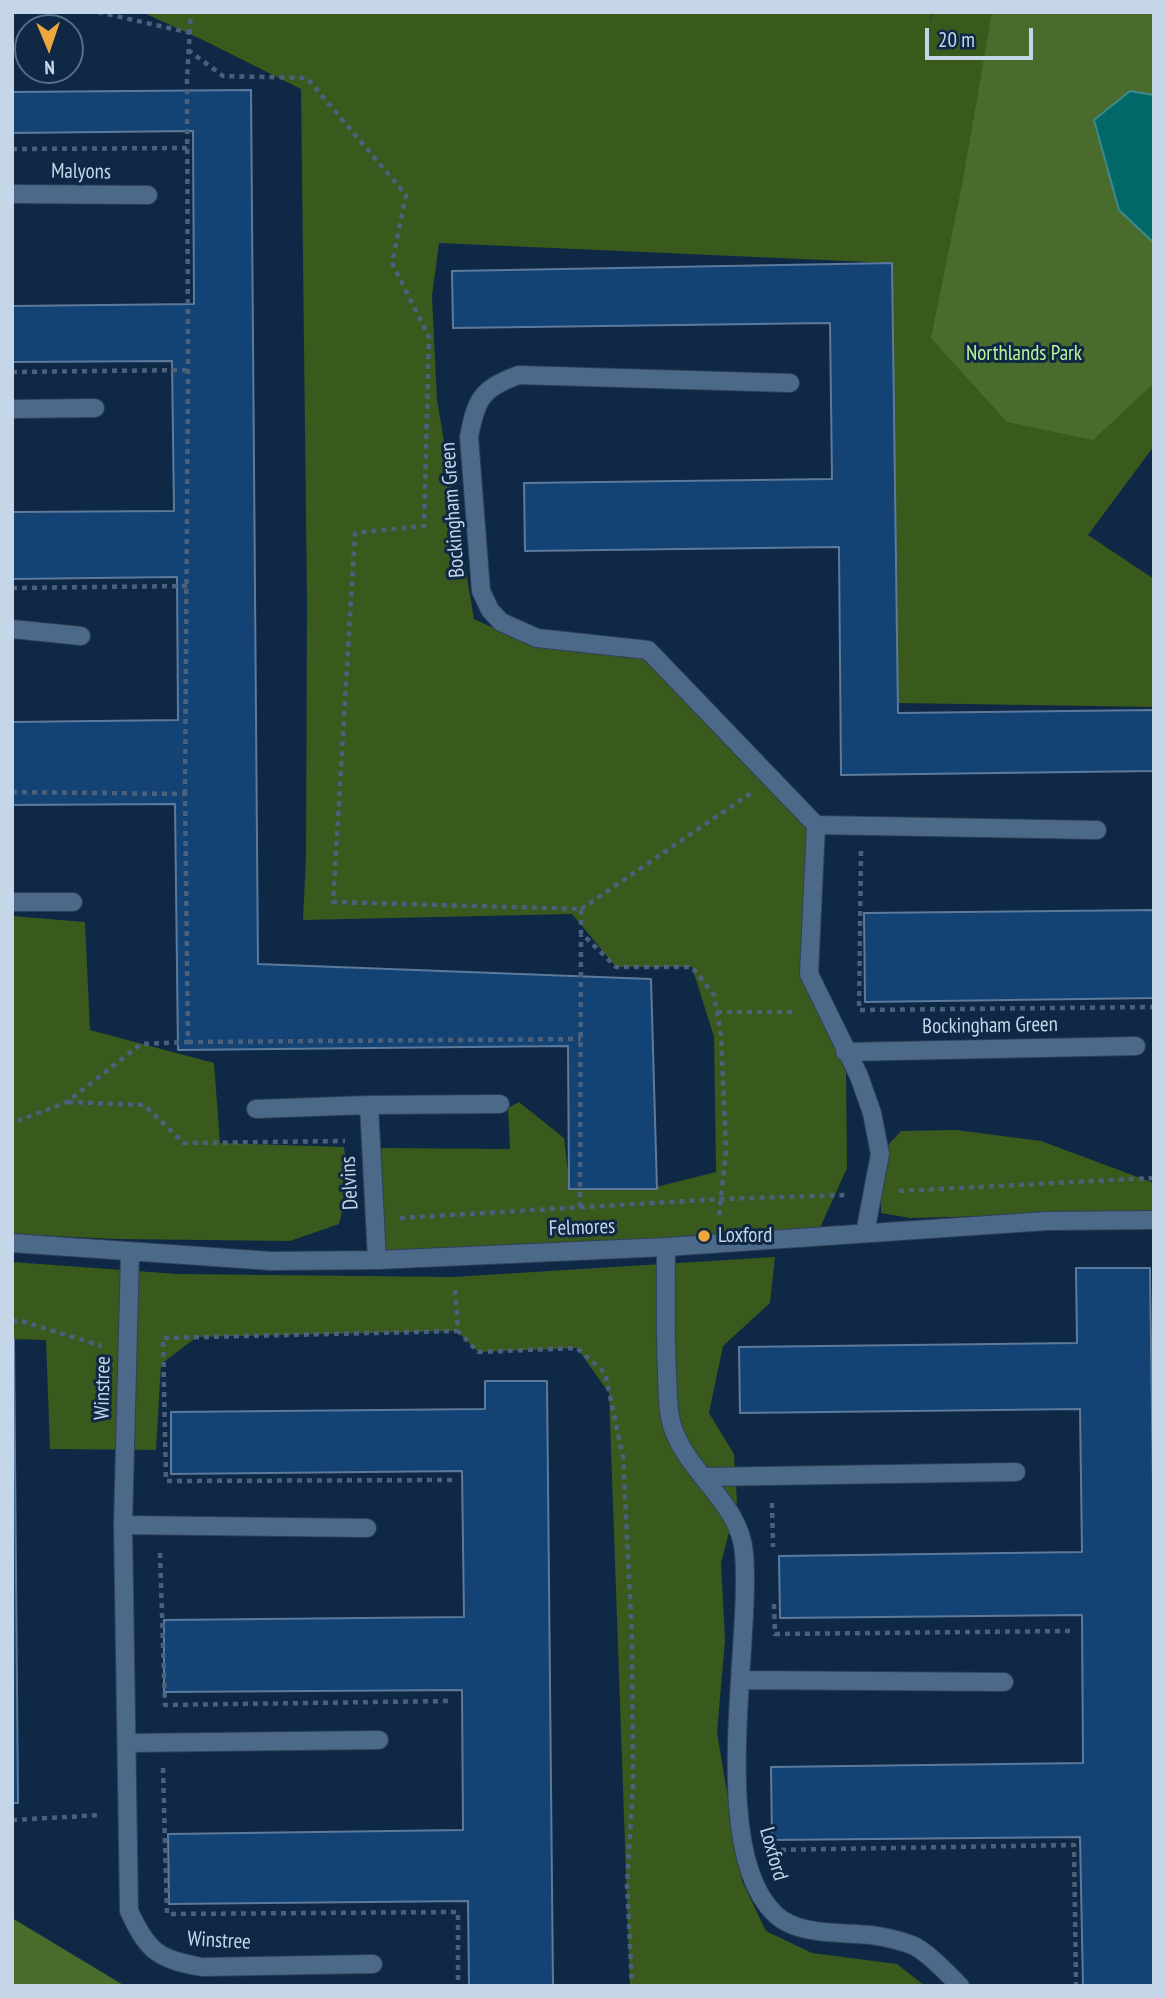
<!DOCTYPE html>
<style>
body{margin:0}
#map{position:relative;width:1166px;height:1998px;overflow:hidden;background:#0e2845;font-family:"PT Sans Narrow",sans-serif}
canvas{display:block}
.frame{position:absolute;inset:0;border:14px solid #c6d6e9;pointer-events:none}
.north{position:absolute;left:14px;top:14px;width:70px;height:70px;box-sizing:border-box;background:#0e2845;border:2px solid #586e87;border-radius:50%;rotate:178deg;font-size:19px;font-weight:700;line-height:28px;text-align:center;color:#c6d6e9}
.north::after{content:'';display:block;margin:auto;width:24px;height:32px;background:#eea73d;clip-path:polygon(50% 0,100% 100%,50% 72%,0 100%)}
.scale{position:absolute;left:925px;top:28px;width:108px;height:32px;box-sizing:border-box;border:4px solid #c6d6e9;border-top:0;padding-left:9px;font-size:21px;line-height:24px;white-space:nowrap;color:#c6d6e9;-webkit-text-stroke:5px #0e2845;paint-order:stroke}
</style>
<div id="map">
<canvas width="1166" height="1998"></canvas>
<div class="frame"></div>
<div class="north">N</div>
<div class="scale">20 m</div>
</div>
<script>
const g = document.querySelector('canvas').getContext('2d');
g.lineJoin = 'round';
function fillPath(path, color) { g.fillStyle = color; g.fill(path, 'evenodd'); }
function stroke(path, color, width, dash) { g.strokeStyle = color; g.lineWidth = width; g.lineCap = dash ? 'butt' : 'round'; g.setLineDash(dash || []); g.stroke(path); }
function write(font, color, halo, rows, align = 'center') {
  g.font = font + ' "PT Sans Narrow",sans-serif'; g.lineWidth = 6; g.setLineDash([]); g.textBaseline = 'middle'; g.strokeStyle = halo; g.fillStyle = color; for (const [text, x, y, turn = 0] of rows) {
    g.save(); g.translate(x, y); g.rotate((+turn || 0) * Math.PI / 180); g.textAlign = isNaN(turn) ? turn : align; if (halo) g.strokeText(text, 0, 0); g.fillText(text, 0, 0); g.restore();
  }
}
fillPath(new Path2D(`
 M 142,12 L 931,12 L 930,23 L 932,12 L 1154,12 L 1154,446 L 1088,535 L 1154,579 L 1154,707 L 898,703 L 892,263 L 439,243 L 432,296 L 437,400 L 474,619 L 534,647 L 648,650 L 816,825 L 806,984 L 846,1067 L 847,1168 L 819,1230 L 385,1252 L 377,1162 L 382,1148 L 510,1149 L 508,1108 L 519,1102 L 564,1138 L 570,1189 L 652,1188 L 716,1172 L 714,1037 L 692,967 L 616,967 L 572,914 L 303,920 L 306,857 L 307,602 L 301,89 L 205,41 Z
 M 12,916 L 85,922 L 90,1030 L 214,1063 L 220,1143 L 344,1147 L 349,1184 L 339,1224 L 290,1241 L 116,1239 L 12,1234 Z
 M 956,1130 L 1041,1141 L 1154,1183 L 1154,1212 L 910,1218 L 881,1213 L 880,1154 L 901,1131 Z
 M 775,1257 L 770,1303 L 723,1346 L 709,1413 L 734,1454 L 737,1502 L 721,1563 L 725,1640 L 717,1733 L 742,1881 L 766,1931 L 812,1953 L 897,1964 L 925,1986 L 630,1986 L 609,1393 L 577,1348 L 478,1352 L 457,1331 L 197,1337 L 161,1364 L 156,1450 L 50,1449 L 46,1340 L 12,1339 L 12,1262 L 178,1274 L 453,1277 Z`), '#39591d');
fillPath(new Path2D(`
 M 992,12 L 1154,12 L 1154,383 L 1093,440 L 1007,422 L 931,338 L 963,180 Z
 M 12,1918 L 125,1986 L 12,1986 Z`), '#496c2c');
const water = new Path2D(`
 M 1130,91 L 1154,95 L 1154,243 L 1119,210 L 1094,120 Z`);
fillPath(water, '#026867');
stroke(water, '#3d898e', 2);
const building = new Path2D(`
 M 251,90 L 258,964 L 651,979 L 657,1189 L 569,1189 L 568,1046 L 178,1050 L 175,804 L 12,805 L 12,722 L 178,720 L 177,577 L 12,579 L 12,512 L 174,511 L 172,361 L 12,362 L 12,306 L 194,304 L 193,131 L 12,133 L 12,92 Z
 M 892,263 L 898,713 L 1154,710 L 1154,771 L 841,775 L 839,547 L 525,551 L 524,483 L 832,479 L 830,323 L 453,328 L 452,271 Z
 M 1154,910 L 1154,998 L 865,1002 L 864,913 Z
 M 1076,1268 L 1150,1268 L 1154,1562 L 1154,1986 L 1083,1986 L 1080,1837 L 772,1840 L 771,1767 L 1083,1763 L 1082,1615 L 780,1618 L 779,1556 L 1082,1552 L 1080,1409 L 740,1413 L 739,1347 L 1077,1343 Z
 M 12,1339 L 14,1339 L 18,1803 L 12,1803 Z
 M 485,1381 L 547,1381 L 553,1986 L 469,1986 L 468,1901 L 169,1904 L 168,1834 L 463,1830 L 462,1690 L 164,1692 L 164,1620 L 464,1617 L 462,1471 L 171,1474 L 171,1412 L 485,1409 Z`);
fillPath(building, '#134375');
stroke(building, '#5d7a9c', 2);
const minor = new Path2D(`
 M 12,194 L 148,195
 M 790,383 L 519,375 C 481,388 476,400 469,437 L 481,591 L 490,610 L 501,622 L 537,638 L 648,650 L 816,825 L 809,974 L 859,1076 L 872,1113 L 880,1154 L 865,1233
 M 12,409 L 95,408
 M 12,629 L 81,636
 M 816,825 L 1097,830
 M 12,902 L 73,902
 M 845,1052 L 1136,1046
 M 369,1105 L 377,1260
 M 256,1109 L 369,1105 L 500,1104
 M 12,1243 L 271,1261 L 377,1260 L 666,1247 L 1047,1221 L 1154,1220
 M 666,1247 C 666,1289 665,1332 667,1374 C 668,1393 667,1413 674,1431 C 691,1476 740,1504 744,1553 C 752,1643 707,1849 775,1914 C 797,1936 843,1932 871,1935 C 885,1937 899,1940 912,1945 C 927,1951 948,1974 960,1986
 M 130,1253 L 123,1525 L 129,1911 C 148,1952 158,1959 202,1967 L 373,1964
 M 703,1477 L 1016,1472
 M 123,1525 L 367,1528
 M 741,1680 L 1004,1682
 M 127,1743 L 379,1740`);
stroke(minor, '#304058', 20);
stroke(new Path2D(`
 M 98,12 L 191,33
 M 188,50 L 223,76 L 307,78 L 406,195 L 392,263 L 429,337 L 424,526 L 355,533 L 333,902 L 581,909 L 581,933 L 616,967 L 692,967 L 714,995 L 721,1035 L 726,1151 L 719,1216
 M 12,149 L 187,148
 M 12,372 L 188,370
 M 12,588 L 187,586
 M 12,792 L 185,794 L 188,1042 L 141,1044 L 67,1102 L 12,1123
 M 185,794 L 188,370 L 187,78 L 191,12
 M 861,851 L 859,1010 L 1154,1007
 M 581,909 L 751,793
 M 717,1012 L 797,1012
 M 188,1042 L 581,1039
 M 68,1102 L 144,1105 L 184,1143 L 345,1141
 M 899,1191 L 1154,1178
 M 580,1207 L 581,935
 M 400,1218 L 720,1199 L 845,1195
 M 455,1290 L 458,1331 L 478,1352 L 577,1348 L 605,1373 L 623,1457 L 632,1638 L 633,1785 L 627,1884 L 632,1986
 M 12,1321 L 21,1321 L 102,1346
 M 452,1480 L 166,1481 L 163,1338 L 458,1331
 M 772,1503 L 773,1547
 M 160,1553 L 165,1705 L 449,1701
 M 774,1604 L 775,1634 L 1070,1631
 M 163,1768 L 167,1914 L 458,1912 L 458,1986
 M 12,1820 L 102,1815
 M 771,1850 L 1074,1845 L 1076,1986`), '#4b617b', 4.5, [5, 5]);
stroke(minor, '#4d698a', 18);
for (const [x, y, r, color] of [
 [704,1236,7,"#eea73d"]
]) { const dot = new Path2D(); dot.arc(x, y, r, 0, 2 * Math.PI); g.fillStyle = color; g.fill(dot); stroke(dot, '#0e2845', 2.5); }
write('21px', '#c6d6e9', '#0e2845', [
 ["Malyons",81,172,1],
 ["Bockingham Green",453,510,-94],
 ["Bockingham Green",990,1026,-1],
 ["Delvins",350,1183,-93],
 ["Felmores",582,1228,-2],
 ["Winstree",103,1388,-89],
 ["Loxford",773,1854,74],
 ["Winstree",219,1941,3]
]);
write('21px', '#bdf297', '#0e2845', [
 ["Northlands Park",1024,354]
]);
write('21px', '#c6d6e9', '#0e2845', [
 ["Loxford",718,1236]
], 'left');
</script>
